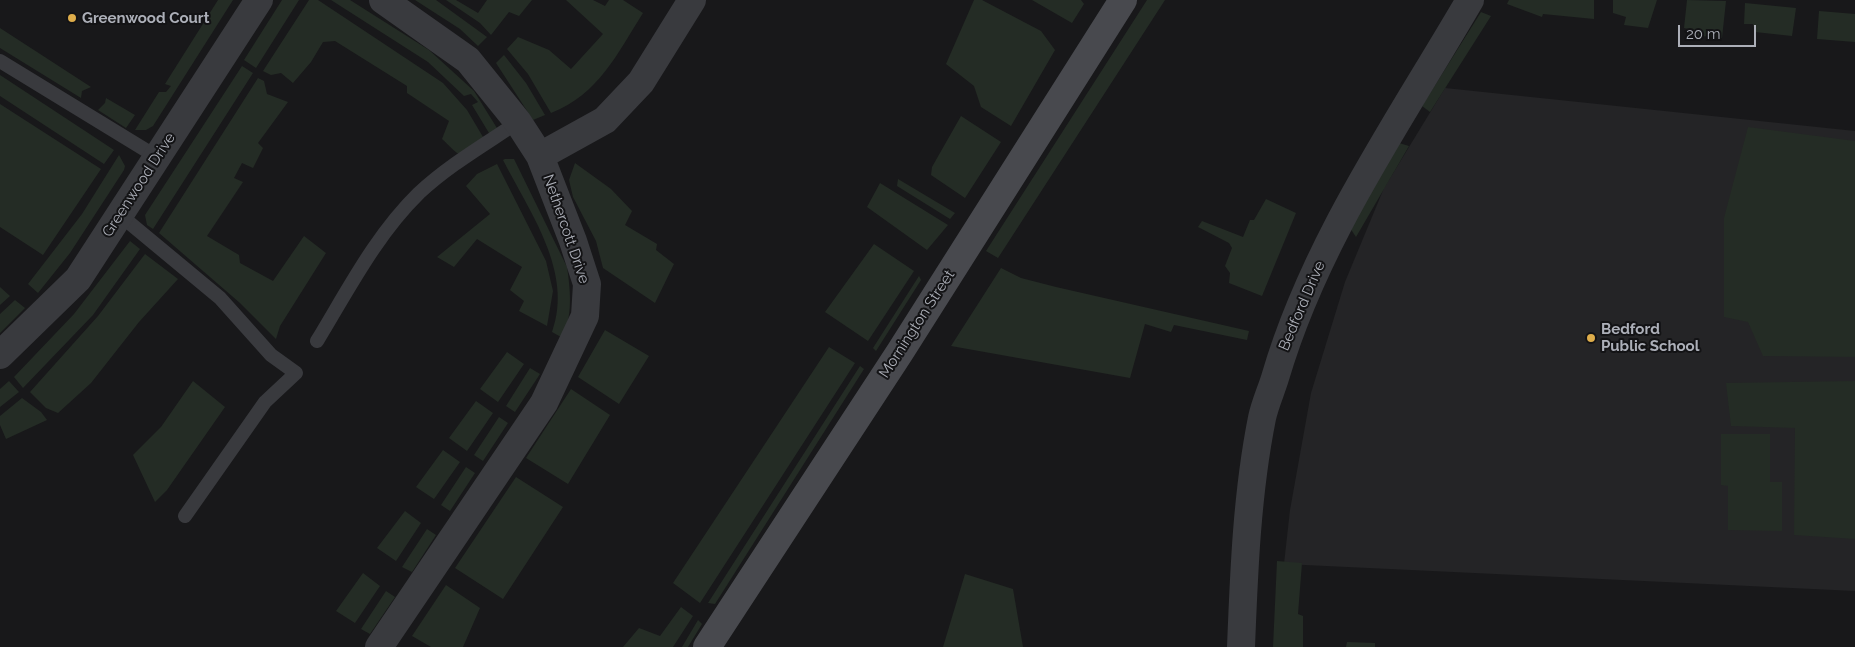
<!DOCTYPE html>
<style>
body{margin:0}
#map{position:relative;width:1855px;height:647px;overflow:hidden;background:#18181a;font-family:Raleway,sans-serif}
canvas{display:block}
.scale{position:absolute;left:1678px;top:25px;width:78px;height:22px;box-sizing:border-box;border:2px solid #acafb8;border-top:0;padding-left:6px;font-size:15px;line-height:18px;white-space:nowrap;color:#acafb8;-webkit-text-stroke:4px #131315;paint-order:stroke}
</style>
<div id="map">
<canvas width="1855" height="647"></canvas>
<div class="scale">20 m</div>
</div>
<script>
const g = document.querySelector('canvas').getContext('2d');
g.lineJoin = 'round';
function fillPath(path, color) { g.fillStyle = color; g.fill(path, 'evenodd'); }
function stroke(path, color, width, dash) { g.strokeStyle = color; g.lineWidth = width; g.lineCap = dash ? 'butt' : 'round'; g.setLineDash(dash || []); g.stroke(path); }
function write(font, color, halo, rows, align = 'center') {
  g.font = font + ' Raleway,sans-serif'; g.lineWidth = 4; g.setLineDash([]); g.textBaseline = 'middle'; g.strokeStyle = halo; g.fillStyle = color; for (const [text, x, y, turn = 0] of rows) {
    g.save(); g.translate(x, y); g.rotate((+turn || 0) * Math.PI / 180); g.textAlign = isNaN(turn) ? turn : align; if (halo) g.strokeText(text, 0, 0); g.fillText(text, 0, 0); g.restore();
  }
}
fillPath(new Path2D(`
 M 1445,88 L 1855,131 L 1855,591 L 1284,564 L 1290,510 L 1311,393 L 1345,282 L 1384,188 Z`), '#242426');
fillPath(new Path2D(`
 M 218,0 L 233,0 L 153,126 L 146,130 L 135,130 L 159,92 L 166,92 L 171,86 L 165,84 Z
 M 282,0 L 299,0 L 256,68 L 244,60 Z
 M 309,0 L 318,0 L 443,83 L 467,110 L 486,142 L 462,156 C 454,152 449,145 442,139 L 449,121 L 407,93 L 407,86 L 335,41 L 323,42 L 311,62 L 293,83 L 281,73 L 271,75 L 263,71 Z
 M 331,0 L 350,0 L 429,50 L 474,91 L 500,133 L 492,138 L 472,105 L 478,102 L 471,94 L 464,96 L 428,62 Z
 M 415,0 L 436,0 L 487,37 L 478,46 L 460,29 Z
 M 446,0 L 456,0 L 478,13 L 487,0 L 532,0 L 519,16 L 509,12 L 491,35 L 480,23 Z
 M 566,0 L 593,0 L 605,6 L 609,0 L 623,0 L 643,13 C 617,54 599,94 551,113 L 528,74 L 507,49 L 518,37 L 549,50 L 571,69 L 603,34 Z
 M 974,0 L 982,0 L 1041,31 L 1055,50 L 1011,126 L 981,107 L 974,86 L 946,64 Z
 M 1032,0 L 1081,0 L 1084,4 L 1072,23 Z
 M 1147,0 L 1165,0 L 998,258 L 986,251 Z
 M 1509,0 L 1594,0 L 1594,19 L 1543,14 L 1542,17 L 1507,4 Z
 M 1613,0 L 1657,0 L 1648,28 L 1624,25 L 1626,17 L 1613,13 Z
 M 1687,0 L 1726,1 L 1722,38 L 1692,35 L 1693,30 L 1684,28 Z
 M 1745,3 L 1796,8 L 1792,36 L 1755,32 L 1753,24 L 1744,24 Z
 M 1819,11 L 1855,14 L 1855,42 L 1817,39 Z
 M 1481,12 L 1491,16 L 1430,112 L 1422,106 Z
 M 0,28 L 91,87 L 82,91 L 81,98 L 0,48 Z
 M 504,55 L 526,83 L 545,115 L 533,120 L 496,63 Z
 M 242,66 L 253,73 L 153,229 L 147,225 L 145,215 Z
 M 0,75 L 114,150 L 104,164 L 0,96 Z
 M 258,78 L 264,81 L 267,94 L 288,102 L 258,143 L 263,148 L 253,168 L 242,163 L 234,178 L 243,182 L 207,236 L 239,255 L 240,263 L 273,281 L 304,236 L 326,253 L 280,326 L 276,339 L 240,303 L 159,233 Z
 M 106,98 L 135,115 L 126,128 L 98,110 L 105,103 Z
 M 0,104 L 101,169 L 43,255 L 0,227 Z
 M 961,116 L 1001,142 L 965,198 L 931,175 L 932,167 Z
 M 1748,127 L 1855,141 L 1855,357 L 1763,356 L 1748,322 L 1724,317 L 1724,218 Z
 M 1399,143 L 1409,146 L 1356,237 L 1350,228 Z
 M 119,155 L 125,166 L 124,170 L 70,253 L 38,293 L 28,284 L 82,214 Z
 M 505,159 L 514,159 L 567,267 C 570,287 574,319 561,337 L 552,332 C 574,272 529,211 503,160 Z
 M 575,163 L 611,189 L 632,211 L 625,225 L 657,244 L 656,250 L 674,264 L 655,303 L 603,268 L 596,241 L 573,197 L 569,180 Z
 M 497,164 L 546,261 L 553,291 L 547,326 L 519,311 L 524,301 L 510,290 L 522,267 L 477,239 L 454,267 L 437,257 L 490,214 L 466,186 L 477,174 Z
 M 898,179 L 955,213 L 950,219 L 897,186 Z
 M 880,183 L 948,225 L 927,250 L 867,207 Z
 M 1266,199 L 1296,213 L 1262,296 L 1229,283 L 1230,273 L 1225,266 L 1232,248 L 1229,243 L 1198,227 L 1202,221 L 1243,237 L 1250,220 L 1254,220 Z
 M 130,241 L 140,249 L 93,315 L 23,388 L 14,377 L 74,314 Z
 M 874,244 L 914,271 L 868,341 L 825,312 Z
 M 145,254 L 178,279 L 139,322 L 91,383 L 58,413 L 46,408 L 30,392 L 98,316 Z
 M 1001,268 L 1021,278 L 1056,287 L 1249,331 L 1247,340 L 1174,325 L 1171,332 L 1145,324 L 1130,378 L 951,346 Z
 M 919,276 L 921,280 L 876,351 L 873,348 Z
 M 0,287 L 10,296 L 0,305 Z
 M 15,300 L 25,308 L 0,333 L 0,314 Z
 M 605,330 L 649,356 L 619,404 L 578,377 Z
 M 829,347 L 855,363 L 700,603 L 673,583 Z
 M 507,352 L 524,364 L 498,402 L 480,389 Z
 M 860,366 L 864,369 L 715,604 L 708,603 Z
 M 530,368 L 540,374 L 515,412 L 506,406 Z
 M 9,381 L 19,392 L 0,407 L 0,389 Z
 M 193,381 L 225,407 L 167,490 L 155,502 L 133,455 L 161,427 Z
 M 1855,381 L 1855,539 L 1794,535 L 1795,428 L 1731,426 L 1726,383 Z
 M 571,389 L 610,415 L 568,484 L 526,458 Z
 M 22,398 L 41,412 L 47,420 L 6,439 L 0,425 L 0,416 Z
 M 476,401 L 493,413 L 467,451 L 449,438 Z
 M 499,417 L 508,423 L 483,461 L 474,455 Z
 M 1721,434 L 1770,434 L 1770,482 L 1782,482 L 1782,531 L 1728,530 L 1728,486 L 1721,485 Z
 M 443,450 L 460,462 L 434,499 L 416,487 Z
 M 466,467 L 475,473 L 450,511 L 441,505 Z
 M 516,477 L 563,507 L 503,599 L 455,568 Z
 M 405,511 L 421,523 L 396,561 L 377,548 Z
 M 427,529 L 436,535 L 412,572 L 402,567 Z
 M 1277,561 L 1302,563 L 1298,614 L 1303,616 L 1303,647 L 1273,647 Z
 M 363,573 L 380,586 L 355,623 L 336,611 Z
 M 965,574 L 1013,589 L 1023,647 L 943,647 Z
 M 446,585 L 480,608 L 463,647 L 431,647 L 412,636 Z
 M 386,591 L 395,597 L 370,634 L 361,629 Z
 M 681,607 L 693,616 L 673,647 L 623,647 L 639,628 L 660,636 Z
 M 698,620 L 702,624 L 688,647 L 682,647 Z
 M 1347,642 L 1375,643 L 1375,647 L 1346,647 Z`), '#242c25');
stroke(new Path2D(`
 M 0,61 L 157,157
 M 120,215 L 220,298 L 271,355 L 296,373 L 265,402 L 185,516
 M 317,341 C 348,290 376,235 419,193 C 449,165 484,145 518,122`), '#393a3e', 14);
stroke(new Path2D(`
 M 540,156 L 605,120 L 641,82 L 692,0
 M 0,355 L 78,279 L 259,0
 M 379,647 L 544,403 L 585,316 L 587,284 L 573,241 L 540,156 L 518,122 L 468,60 L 383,0
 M 1241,647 C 1244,570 1247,493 1262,418 C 1265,404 1271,391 1275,378 C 1315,241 1399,122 1470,0`), '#393a3e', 28);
stroke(new Path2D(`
 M 707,647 L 900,352 L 1123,0`), '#48494e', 28);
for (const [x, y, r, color] of [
 [72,18,5,"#dead4b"],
 [1591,338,5,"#dead4b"]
]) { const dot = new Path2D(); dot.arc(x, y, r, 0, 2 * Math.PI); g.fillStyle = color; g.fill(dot); stroke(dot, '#131315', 2); }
write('bold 15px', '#acafb8', '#131315', [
 ["Greenwood Court",82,18],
 ["Bedford",1601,329],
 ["Public School",1601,346]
], 'left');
write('15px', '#acafb8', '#131315', [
 ["Greenwood Drive",139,185,-57],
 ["Nethercott Drive",566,229,71],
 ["Bedford Drive",1302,306,-67],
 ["Mornington Street",917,324,-57]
]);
</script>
